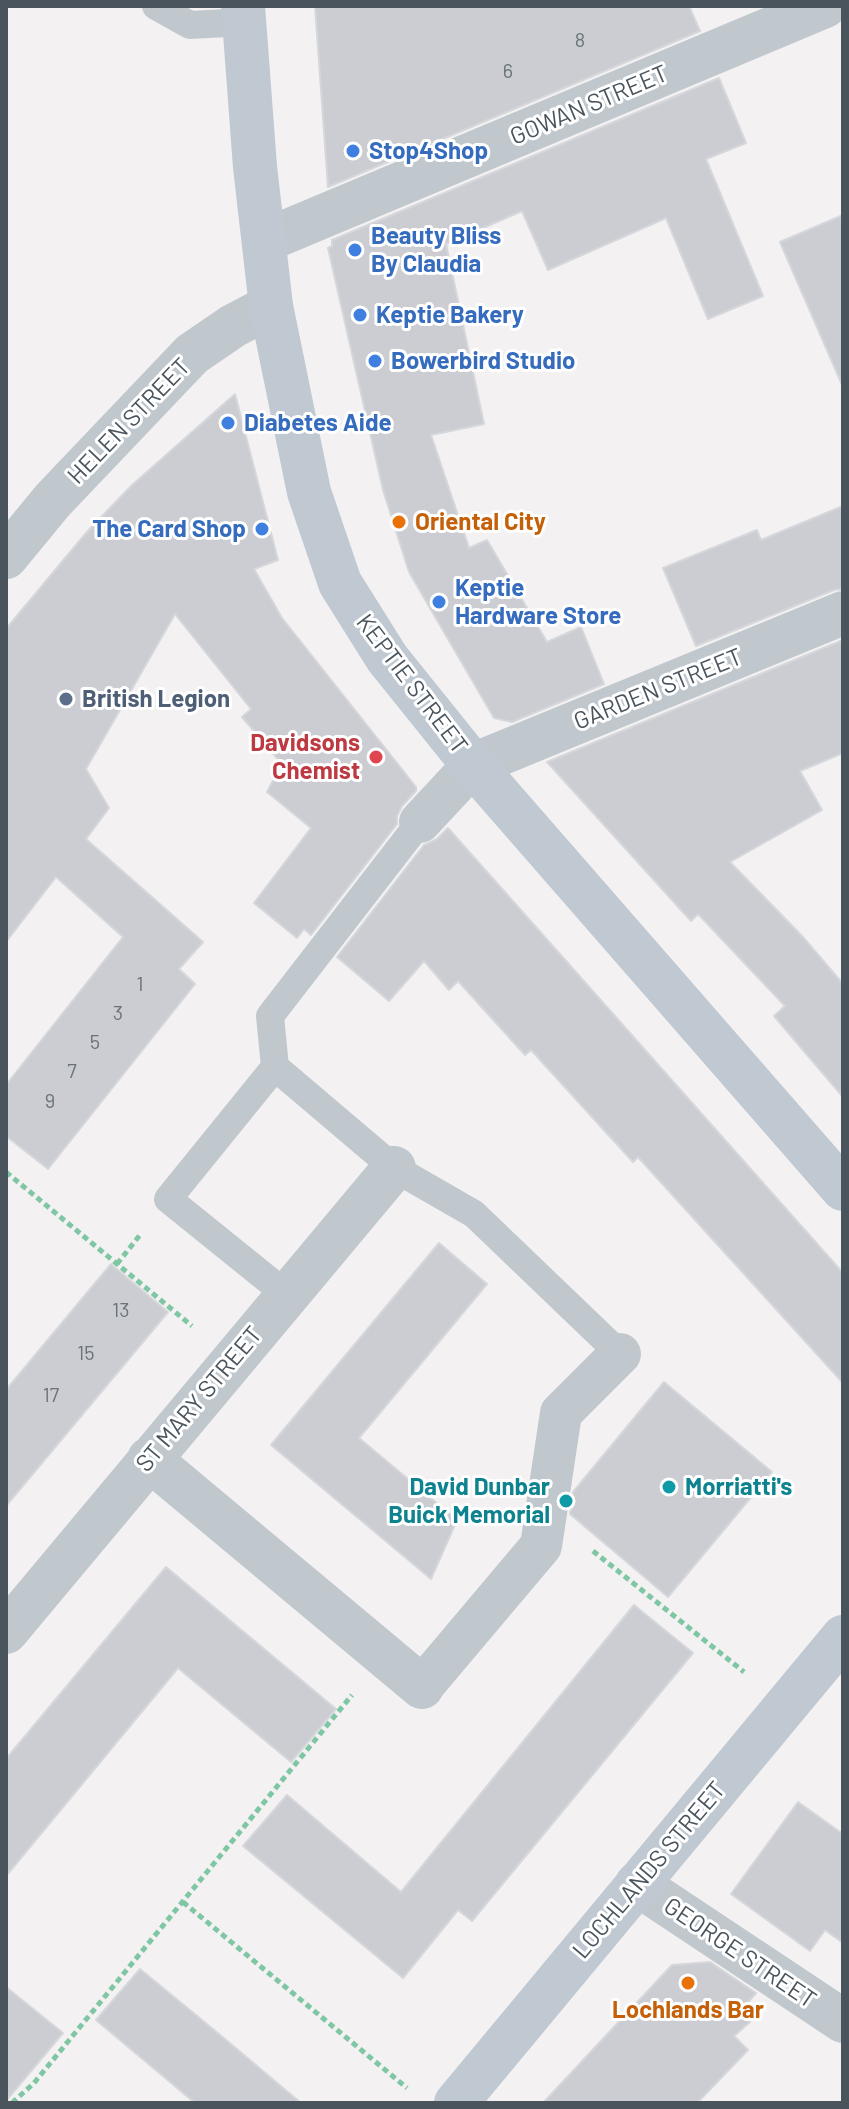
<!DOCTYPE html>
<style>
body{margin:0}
#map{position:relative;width:849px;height:2109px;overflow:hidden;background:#f3f1f1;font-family:Barlow,sans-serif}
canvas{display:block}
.frame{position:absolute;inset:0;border:8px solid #4a545d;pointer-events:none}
</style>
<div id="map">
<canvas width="849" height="2109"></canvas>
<div class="frame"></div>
</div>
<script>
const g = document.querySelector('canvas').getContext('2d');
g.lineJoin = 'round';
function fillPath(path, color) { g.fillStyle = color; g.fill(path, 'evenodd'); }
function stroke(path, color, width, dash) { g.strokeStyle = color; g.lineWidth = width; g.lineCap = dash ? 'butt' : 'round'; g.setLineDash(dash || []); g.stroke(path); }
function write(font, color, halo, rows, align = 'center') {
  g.font = font + ' Barlow,sans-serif'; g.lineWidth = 6; g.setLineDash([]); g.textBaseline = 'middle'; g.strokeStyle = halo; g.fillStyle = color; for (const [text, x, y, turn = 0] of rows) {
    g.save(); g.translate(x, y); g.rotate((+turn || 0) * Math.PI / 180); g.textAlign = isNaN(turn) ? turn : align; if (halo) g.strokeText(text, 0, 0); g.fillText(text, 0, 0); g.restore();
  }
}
const building = new Path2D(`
 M 315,6 L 689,6 L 700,31 L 328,187 Z
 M 719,78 L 746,143 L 706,159 L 763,296 L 708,319 L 666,218 L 548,270 L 522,211 L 446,244 L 484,424 L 431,435 L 469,548 L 487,540 L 547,642 L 581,627 L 604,684 L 512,722 L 494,718 L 409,572 L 383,490 L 328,248 L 332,246 L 332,240 Z
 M 843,215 L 843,387 L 780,242 Z
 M 235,394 L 278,560 L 254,569 L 282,618 L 416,787 L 416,791 L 402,806 L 397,816 L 397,824 L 311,935 L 304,929 L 297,938 L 254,903 L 311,828 L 267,792 L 282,764 L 242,717 L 251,709 L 175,614 L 86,769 L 109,808 L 86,839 L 203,942 L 179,969 L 195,984 L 48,1169 L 6,1136 L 6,1085 L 123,937 L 56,877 L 6,942 L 6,629 L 86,533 L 131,486 Z
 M 843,506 L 843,589 L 834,590 L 696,646 L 663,568 L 757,530 L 761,540 Z
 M 843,640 L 843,753 L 800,771 L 822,810 L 730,862 L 803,937 L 843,984 L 843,1097 L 774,1016 L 785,1006 L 698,914 L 691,921 L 547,762 Z
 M 448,828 L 843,1273 L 843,1383 L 638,1157 L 633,1162 L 531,1050 L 525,1055 L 458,981 L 449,990 L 424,961 L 389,1001 L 337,957 L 424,845 L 437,839 Z
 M 439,1243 L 487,1284 L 359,1438 L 457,1520 L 431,1579 L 271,1445 Z
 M 111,1264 L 168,1312 L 6,1506 L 6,1390 Z
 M 664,1382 L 772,1472 L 668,1597 L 570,1514 L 573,1492 Z
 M 166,1567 L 336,1709 L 291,1762 L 178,1668 L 6,1876 L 6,1759 Z
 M 634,1605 L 693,1653 L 472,1921 L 458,1910 L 403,1978 L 243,1846 L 287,1795 L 401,1892 Z
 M 798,1802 L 843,1834 L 843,1943 L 825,1930 L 810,1951 L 731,1894 Z
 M 710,1962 L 756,1993 L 739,2013 L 750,2022 L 734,2036 L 748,2050 L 697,2103 L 543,2103 L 672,1965 Z
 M 140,1969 L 219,2034 L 301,2103 L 195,2103 L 96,2020 Z
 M 6,1987 L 63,2033 L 6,2101 Z`);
fillPath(building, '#cbcdd3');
stroke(building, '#d5d7db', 2);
stroke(new Path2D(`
 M 6,1172 L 192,1326
 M 117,1264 L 140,1235
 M 593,1551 L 744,1672
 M 183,1902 L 407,2088
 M 12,2103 L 34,2083 L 352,1695`), '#7fc7a4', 5, [6, 4]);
stroke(new Path2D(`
 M 156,6 L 190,25 L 245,22
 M 275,1067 L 270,1016 L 420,822
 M 287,1295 L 168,1199 L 275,1067 L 394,1168 L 474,1214 L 620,1354`), '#c0c8ce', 28);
stroke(new Path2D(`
 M 420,822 L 473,765
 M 422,1687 L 541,1546 L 561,1413 L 620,1354`), '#c0c8ce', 42);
stroke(new Path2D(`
 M 264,241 L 825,6
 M 473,765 L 843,613
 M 149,1459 L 422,1687
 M 6,1632 L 394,1168
 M 637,1884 L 843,2021`), '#c0c8ce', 44);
stroke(new Path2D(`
 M 6,557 L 53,500 L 192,354 L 233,326 L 271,306`), '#c0c8ce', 44);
stroke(new Path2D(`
 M 243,6 L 255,167 L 271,306 L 309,492 L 340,583 L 387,658 L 473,765 L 843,1189
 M 456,2103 L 843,1637`), '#c0c9d2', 44);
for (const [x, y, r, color] of [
 [353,151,8,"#3f7fe0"],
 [355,250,8,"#3f7fe0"],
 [360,315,8,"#3f7fe0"],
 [375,361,8,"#3f7fe0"],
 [228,423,8,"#3f7fe0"],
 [399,522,8,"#e8710a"],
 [262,529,8,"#3f7fe0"],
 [439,602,8,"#3f7fe0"],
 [66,699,8,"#5c6f8a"],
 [376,757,8,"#e0444e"],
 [669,1487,8,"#0f9aa8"],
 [566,1501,8,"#0f9aa8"],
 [688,1983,8,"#e8710a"]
]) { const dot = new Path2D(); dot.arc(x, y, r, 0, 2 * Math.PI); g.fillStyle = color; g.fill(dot); stroke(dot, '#fff', 3); }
write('20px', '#6a727a', null, [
 ["8",580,40],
 ["6",508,71],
 ["1",140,984],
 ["3",118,1013],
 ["5",95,1042],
 ["7",72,1071],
 ["9",50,1101],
 ["13",121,1310],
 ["15",86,1353],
 ["17",51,1395]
]);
write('24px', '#4a545d', '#fff', [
 ["GOWAN STREET",589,105,-23],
 ["HELEN STREET",129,421,-46],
 ["KEPTIE STREET",412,684,53],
 ["GARDEN STREET",658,689,-22],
 ["ST MARY STREET",199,1399,-50],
 ["LOCHLANDS STREET",649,1870,-50],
 ["GEORGE STREET",740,1953,34]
]);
write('bold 24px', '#366cbe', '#fff', [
 ["Stop4Shop",369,151],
 ["Beauty Bliss",371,236],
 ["By Claudia",371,264],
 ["Keptie Bakery",376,315],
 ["Bowerbird Studio",391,361],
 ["Diabetes Aide",244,423],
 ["The Card Shop",246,529,"right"],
 ["Keptie",455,588],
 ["Hardware Store",455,616]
], 'left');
write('bold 24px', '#c56008', '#fff', [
 ["Oriental City",415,522],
 ["Lochlands Bar",688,2010,"center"]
], 'left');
write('bold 24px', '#4e5e75', '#fff', [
 ["British Legion",82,699]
], 'left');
write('bold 24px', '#be3a42', '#fff', [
 ["Davidsons",360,743],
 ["Chemist",360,771]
], 'right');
write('bold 24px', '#0d838f', '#fff', [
 ["David Dunbar",550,1487],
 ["Buick Memorial",550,1515],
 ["Morriatti's",685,1487,"left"]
], 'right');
</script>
